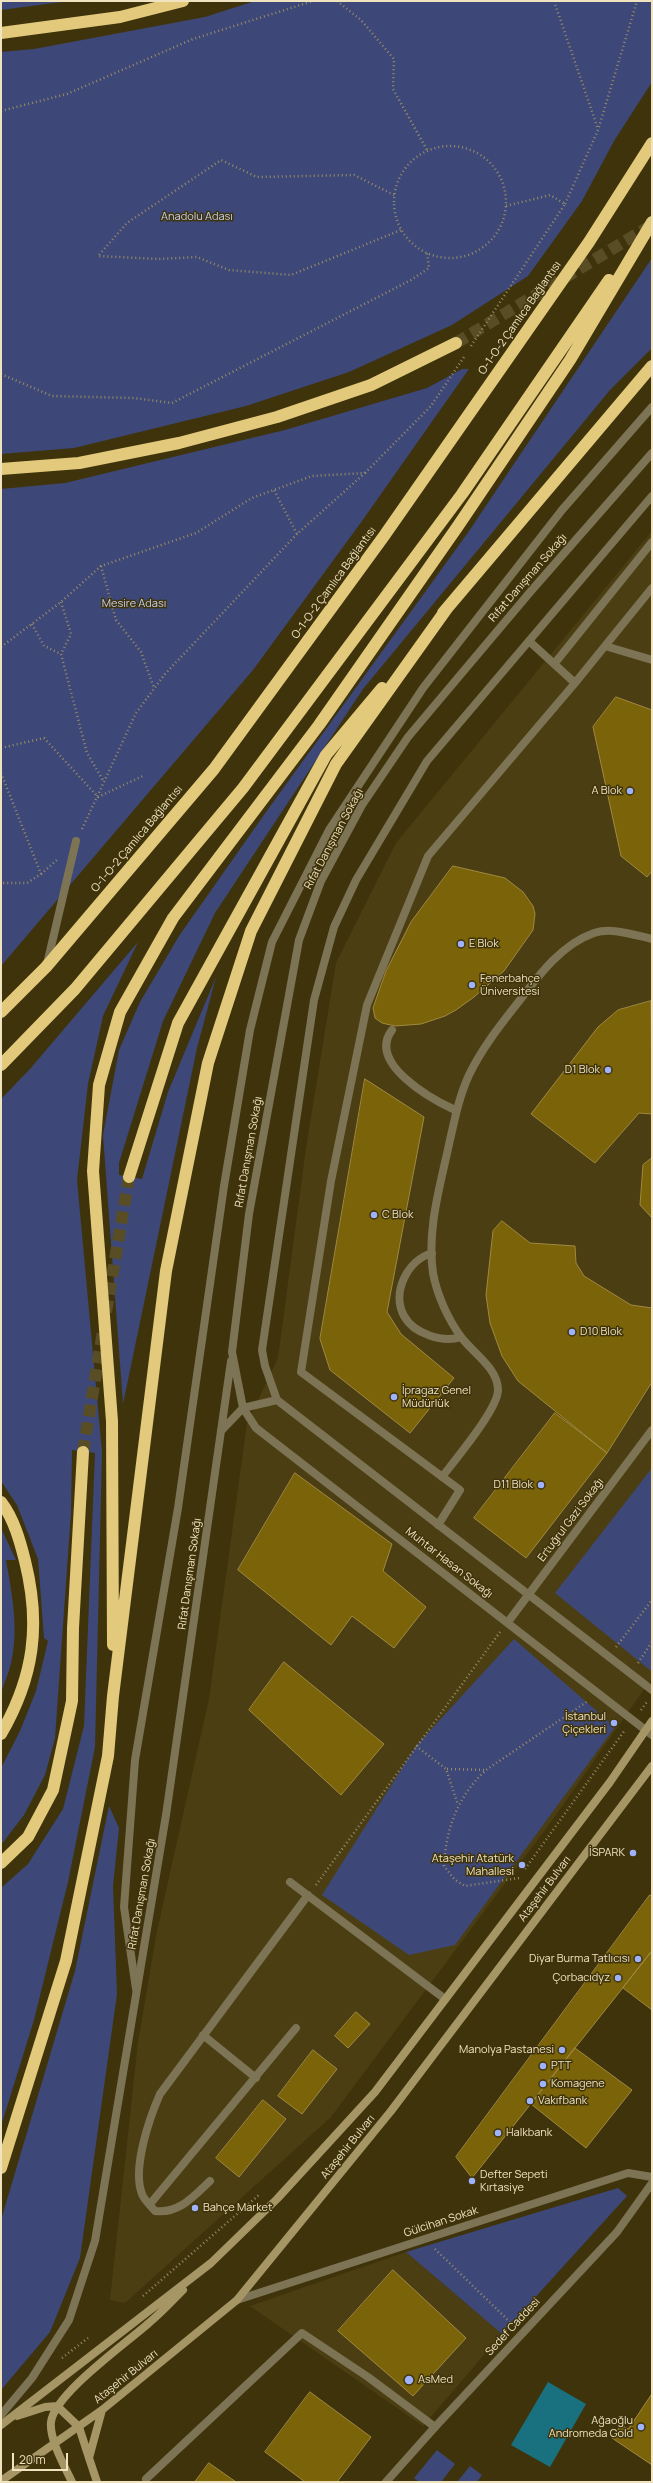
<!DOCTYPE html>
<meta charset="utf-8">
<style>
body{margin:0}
#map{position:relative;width:653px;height:2483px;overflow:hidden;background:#3f330b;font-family:Manrope,sans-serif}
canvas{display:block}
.frame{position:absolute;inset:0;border:2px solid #efe3c0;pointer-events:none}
.scale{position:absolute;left:12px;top:2453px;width:56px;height:18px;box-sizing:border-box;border:2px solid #efe3c0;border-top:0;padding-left:5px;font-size:12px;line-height:14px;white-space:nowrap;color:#efe3c0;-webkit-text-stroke:3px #3f330b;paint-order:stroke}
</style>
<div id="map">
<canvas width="653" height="2483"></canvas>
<div class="frame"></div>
<div class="scale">20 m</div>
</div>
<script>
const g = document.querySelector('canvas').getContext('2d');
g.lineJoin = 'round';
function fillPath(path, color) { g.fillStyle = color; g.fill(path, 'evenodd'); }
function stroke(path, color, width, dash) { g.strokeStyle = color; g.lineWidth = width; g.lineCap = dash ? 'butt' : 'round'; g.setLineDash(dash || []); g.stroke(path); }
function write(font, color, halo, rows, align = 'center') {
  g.font = font + ' Manrope,sans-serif'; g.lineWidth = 3; g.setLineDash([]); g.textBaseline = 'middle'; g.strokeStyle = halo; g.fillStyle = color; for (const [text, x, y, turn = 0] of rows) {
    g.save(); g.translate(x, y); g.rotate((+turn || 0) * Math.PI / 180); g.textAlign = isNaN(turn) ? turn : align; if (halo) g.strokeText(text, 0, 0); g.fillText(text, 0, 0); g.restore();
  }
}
fillPath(new Path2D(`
 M 652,531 L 652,1678 L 556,1815 L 331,2117 L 125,2303 L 110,2300 L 138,2042 L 157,1931 L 209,1699 L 247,1423 L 278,1358 L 306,1148 L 336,963 L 396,843 Z
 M 406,2252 L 502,2334 L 423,2426 L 250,2306 Z`), '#4b3e12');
fillPath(new Path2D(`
 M 1,1 L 69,1 L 1,10 Z
 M 255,1 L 652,1 L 652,82 L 614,141 L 582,201 L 528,276 L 452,325 L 349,372 L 246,406 L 74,448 L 1,454 L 1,52 L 34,49 L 205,17 Z
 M 652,258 L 652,348 L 610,390 L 363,689 L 215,913 L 163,1021 L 119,1163 L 119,1175 L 142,1179 L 168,1092 L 216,977 L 197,1048 L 123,1404 L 103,1135 L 119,1050 L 140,1002 L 179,936 L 266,812 L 467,534 Z
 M 462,369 L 469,369 L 362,521 L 253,670 L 1,966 L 1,489 L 65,483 L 285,430 L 427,388 Z
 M 138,942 L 103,1016 L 88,1084 L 77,1180 L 102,1452 L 95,1747 L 68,1882 L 34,2020 L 1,2126 L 1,1888 L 28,1864 L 63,1809 L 84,1726 L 95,1453 L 72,1450 L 71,1512 L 55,1738 L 45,1775 L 24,1815 L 1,1845 L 1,1768 L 20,1731 L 36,1691 L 48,1641 L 44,1638 L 38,1559 L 17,1505 L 1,1481 L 1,1099 L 30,1069 Z
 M 652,1468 L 652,1670 L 651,1671 L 555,1593 Z
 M 1,1528 L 16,1560 L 6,1560 C 12,1594 19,1629 11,1663 C 9,1673 4,1683 1,1693 Z
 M 514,1639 L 615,1727 L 455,1945 L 409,1955 L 322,1895 L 416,1746 Z
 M 109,1806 L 119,1828 L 113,1886 L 117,1994 L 80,2258 L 50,2332 L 1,2390 L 1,2220 L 75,1971 Z
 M 618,2188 L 627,2196 L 502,2334 L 406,2252 Z
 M 437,2450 L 455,2464 L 441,2482 L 419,2482 L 414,2478 Z
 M 470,2466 L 482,2475 L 477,2482 L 457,2482 Z`), '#3d4878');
fillPath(new Path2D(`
 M 548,2382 L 586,2404 L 550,2467 L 511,2445 Z`), '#197180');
const building = new Path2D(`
 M 616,697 L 652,710 L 652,871 L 647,877 L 621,856 L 593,727 Z
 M 453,866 L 505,878 L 523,892 L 533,906 L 535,914 L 533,930 L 504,971 L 474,997 L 456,1010 L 445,1016 L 421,1024 L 395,1026 L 382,1023 L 375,1018 L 373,1008 L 386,971 L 411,922 Z
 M 651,1001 L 652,1114 L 639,1113 L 595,1163 L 531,1114 L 598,1027 L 618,1010 Z
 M 365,1079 L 424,1117 L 387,1312 L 401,1334 L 454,1378 L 410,1433 L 330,1370 L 320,1339 Z
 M 652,1158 L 652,1218 L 640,1205 L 643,1165 Z
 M 502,1221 L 530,1243 L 575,1246 L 576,1263 L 584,1276 L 631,1305 L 652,1308 L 652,1382 L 607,1453 L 518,1381 L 502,1356 L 490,1323 L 486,1295 L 493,1231 Z
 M 555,1413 L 607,1453 L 526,1558 L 474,1518 Z
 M 295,1473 L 392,1544 L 383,1571 L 426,1607 L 394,1648 L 352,1616 L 331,1645 L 238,1570 Z
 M 284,1662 L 384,1744 L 341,1795 L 249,1710 Z
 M 650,1895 L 652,1897 L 652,1951 L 472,2178 L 456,2157 Z
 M 652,1951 L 652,2010 L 623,1988 Z
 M 356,2012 L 370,2024 L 348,2048 L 335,2036 Z
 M 575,2048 L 632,2090 L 586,2148 L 531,2104 Z
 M 313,2050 L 337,2069 L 302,2114 L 278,2096 Z
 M 263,2100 L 286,2119 L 239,2177 L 216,2158 Z
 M 393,2270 L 466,2338 L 413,2396 L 338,2331 Z
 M 310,2392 L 371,2437 L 337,2482 L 305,2482 L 265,2452 Z
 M 652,2394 L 652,2465 L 612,2438 L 621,2425 L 628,2429 Z
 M 209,2463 L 236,2482 L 195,2482 Z`);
fillPath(building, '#7a6308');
stroke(building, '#a08941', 1);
stroke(new Path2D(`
 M 456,343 L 652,225
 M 106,1312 L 129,1177
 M 83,1452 L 103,1331`), '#594d26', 12, [12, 6]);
stroke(new Path2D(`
 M 337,1 L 361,20 L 394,59 L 393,89 L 427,150
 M 554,1 L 598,129
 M 1,111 L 67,94 L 193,39 L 313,1
 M394 202a56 56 0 1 1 112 0a56 56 0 1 1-112 0Z
 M 394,195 L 354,175 L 257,177 L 221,160 L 127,223 L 98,256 L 159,259 L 197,257 L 229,270 L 291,275 L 401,230
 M 565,204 L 598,130 L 637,1
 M 471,346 L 565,204 L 550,195 L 506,206
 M 1,374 L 52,396 L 134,398 L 172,403 L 411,280 L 429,268 L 427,253
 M 365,473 L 431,406 L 464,357
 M 101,566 L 116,620 L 141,652 L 154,688
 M 61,602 L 71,634 L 61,654
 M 32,624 L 44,646 L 61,654 L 87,753 L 104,782
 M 1,647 L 61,602 L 101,566 L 196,533 L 252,498 L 312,476 L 365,473 L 297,534 L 274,490
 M 1,748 L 44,738 L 98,797 L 145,775
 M 1,773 L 41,874 L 27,883 L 1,883
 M 82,829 L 136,713 L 165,674 L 297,534
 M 41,874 L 58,859
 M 616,1647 L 652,1600
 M 638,1663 L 652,1642
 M 641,1710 L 647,1702
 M 416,1746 L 446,1769 L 458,1805
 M 447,1769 L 486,1770
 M 525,1869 L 625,1730
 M 519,1878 L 465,1886 L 455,1880 L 444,1866 C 446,1828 458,1796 486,1770 L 588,1701
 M 316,1885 L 500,1632
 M 435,2249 L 513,2325
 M 143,2296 L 260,2194
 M 62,2358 L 88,2338`), '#988c66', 2.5, [1, 3]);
stroke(new Path2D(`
 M 605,646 L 652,660
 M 555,663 L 652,542
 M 575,683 L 652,588
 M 47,964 L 76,841
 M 392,1030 C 367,1063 431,1099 455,1110
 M 432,1253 C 408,1260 391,1292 404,1316 C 414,1334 443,1343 461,1337
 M 442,1477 C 455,1460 498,1409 498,1390 C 498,1368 473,1353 461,1337 C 448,1319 437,1295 433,1273 C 427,1231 439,1190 448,1149 C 454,1123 458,1099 469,1075 C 482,1048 501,1024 520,1000 C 539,975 562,944 594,933 C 612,927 634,935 652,939
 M 438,1525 L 460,1490 L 301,1372 L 331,1181 L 367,1005 L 428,856 L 575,683 L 529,641
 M 508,1622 L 652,1430
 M 290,1882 L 445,1999
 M 136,1989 L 124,1907 L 135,1760 L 178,1508 L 224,1186 L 250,1030 L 272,942 L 329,830 L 423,688 L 562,510 L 652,407
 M 203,2035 L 256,2078
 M 210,2181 C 194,2196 179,2214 155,2211 C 151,2206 144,2200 142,2194 C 132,2169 149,2119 160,2094 L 308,1895
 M 150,2204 L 296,2028
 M 146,2479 L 302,2333 L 368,2377 L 435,2427`), '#7d7355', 8);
stroke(new Path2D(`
 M 237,2300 L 628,2173 L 652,2177
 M 386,2482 L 435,2427 L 617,2232 L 652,2183`), '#7d7355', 8);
stroke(new Path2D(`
 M 652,453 L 531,591 L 408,737 L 362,805 L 321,881 L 299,940 L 249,1214 L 232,1352 L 243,1408 L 256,1428 L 652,1735
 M 277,1400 L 265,1366 L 262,1350 L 314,1000 L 334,927 L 356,880 L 427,761 L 652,496
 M 277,1400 L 652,1690
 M 221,1431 L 243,1408 L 277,1400
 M 1,2415 L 32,2378 L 69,2320 L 95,2241 L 166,1815 L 231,1361`), '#7d7355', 8);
stroke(new Path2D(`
 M 17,2416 L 45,2407 L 57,2406 L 79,2427 L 89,2458
 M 1,2425 L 211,2263 L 277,2199 L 375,2092 L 610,1782 L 652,1721
 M 1,2481 L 102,2410 L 237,2300 L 391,2111 L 652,1766
 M 72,2482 C 65,2467 49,2439 51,2422 C 54,2394 128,2342 150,2322 C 162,2312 172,2301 183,2290
 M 97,2482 L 89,2458 L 102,2410`), '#a69665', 8);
stroke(new Path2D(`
 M 1,33 L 120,17 L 183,1
 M 1,469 L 79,463 L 179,443 L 277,417 L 371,385 L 456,343
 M 443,613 L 652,366
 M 1,1012 L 46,967 L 214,769 L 384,536 L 589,242 L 652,143
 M 1,1065 L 75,989 L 243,788 L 462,494 L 609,280
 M 129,1177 L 178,1023 L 326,755 L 382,688
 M 1,1502 C 14,1519 20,1541 25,1561 C 41,1625 34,1677 1,1734
 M 113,1645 L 112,1421 L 93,1171 L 99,1085 L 120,1012 L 173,918 L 319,725 L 458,526 L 570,360 L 652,222
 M 1,1863 L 28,1837 L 53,1790 L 72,1701 L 73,1628 L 83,1452
 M 1,2168 L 66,1961 L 108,1756 L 113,1696 L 166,1271 L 208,1063 L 251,931 L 336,764 L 448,607`), '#e2c97b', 12);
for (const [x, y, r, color] of [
 [630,791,4,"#9fb3fd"],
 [461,944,4,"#9fb3fd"],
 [472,985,4,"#9fb3fd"],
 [608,1070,4,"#9fb3fd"],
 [374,1215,4,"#9fb3fd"],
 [572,1332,4,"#9fb3fd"],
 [394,1397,4,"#9fb3fd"],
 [541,1485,4,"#9fb3fd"],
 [614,1723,4,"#9fb3fd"],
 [633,1853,4,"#9fb3fd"],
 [522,1865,4,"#9fb3fd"],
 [638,1959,4,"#9fb3fd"],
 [618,1978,4,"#9fb3fd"],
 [562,2050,4,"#9fb3fd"],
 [543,2066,4,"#9fb3fd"],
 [543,2084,4,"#9fb3fd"],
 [530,2101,4,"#9fb3fd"],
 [498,2133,4,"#9fb3fd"],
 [472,2181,4,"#9fb3fd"],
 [195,2208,4,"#9fb3fd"],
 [409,2380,5,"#9fb3fd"],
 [641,2427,4,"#9fb3fd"]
]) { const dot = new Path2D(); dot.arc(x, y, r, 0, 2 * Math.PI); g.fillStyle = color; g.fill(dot); stroke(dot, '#3f330b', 1.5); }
write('11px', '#c6d1f5', '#3f330b', [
 ["Anadolu Adası",197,217],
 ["Mesire Adası",134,604]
]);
write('11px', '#efe3c0', '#3f330b', [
 ["O-1-O-2 Çamlıca Bağlantısı",520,318,-55],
 ["Rıfat Danışman Sokağı",528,578,-49],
 ["O-1-O-2 Çamlıca Bağlantısı",334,583,-54],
 ["O-1-O-2 Çamlıca Bağlantısı",137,839,-50],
 ["Rıfat Danışman Sokağı",334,839,-62],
 ["Rıfat Danışman Sokağı",249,1152,-80],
 ["Ertuğrul Gazi Sokağı",571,1520,-53],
 ["Muhtar Hasan Sokağı",449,1563,38],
 ["Rıfat Danışman Sokağı",190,1574,-82],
 ["Ataşehir Bulvarı",545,1889,-53],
 ["Rıfat Danışman Sokağı",142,1894,-80],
 ["Ataşehir Bulvarı",348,2147,-51],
 ["Gülcihan Sokak",441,2222,-18],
 ["Sedef Caddesi",513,2327,-47],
 ["Ataşehir Bulvarı",126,2377,-39]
]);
write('11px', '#efe3c0', '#3f330b', [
 ["A Blok",622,791,"right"],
 ["E Blok",469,944],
 ["Fenerbahçe",480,979],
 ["Üniversitesi",480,992],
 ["D1 Blok",600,1070,"right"],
 ["C Blok",382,1215],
 ["D10 Blok",580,1332],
 ["İpragaz Genel",402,1391],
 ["Müdürlük",402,1404],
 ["D11 Blok",533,1485,"right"],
 ["İstanbul",606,1717,"right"],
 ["Çiçekleri",606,1730,"right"],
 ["İSPARK",625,1853,"right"],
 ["Ataşehir Atatürk",514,1859,"right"],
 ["Mahallesi",514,1872,"right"],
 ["Diyar Burma Tatlıcısı",630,1959,"right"],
 ["Çorbacıdyz",610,1978,"right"],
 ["Manolya Pastanesi",554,2050,"right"],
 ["PTT",551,2066],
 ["Komagene",551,2084],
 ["Vakıfbank",538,2101],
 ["Halkbank",506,2133],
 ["Defter Sepeti",480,2175],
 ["Kırtasiye",480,2188],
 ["Bahçe Market",203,2208],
 ["AsMed",418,2380],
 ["Ağaoğlu",633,2421,"right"],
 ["Andromeda Gold",633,2434,"right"]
], 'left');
</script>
